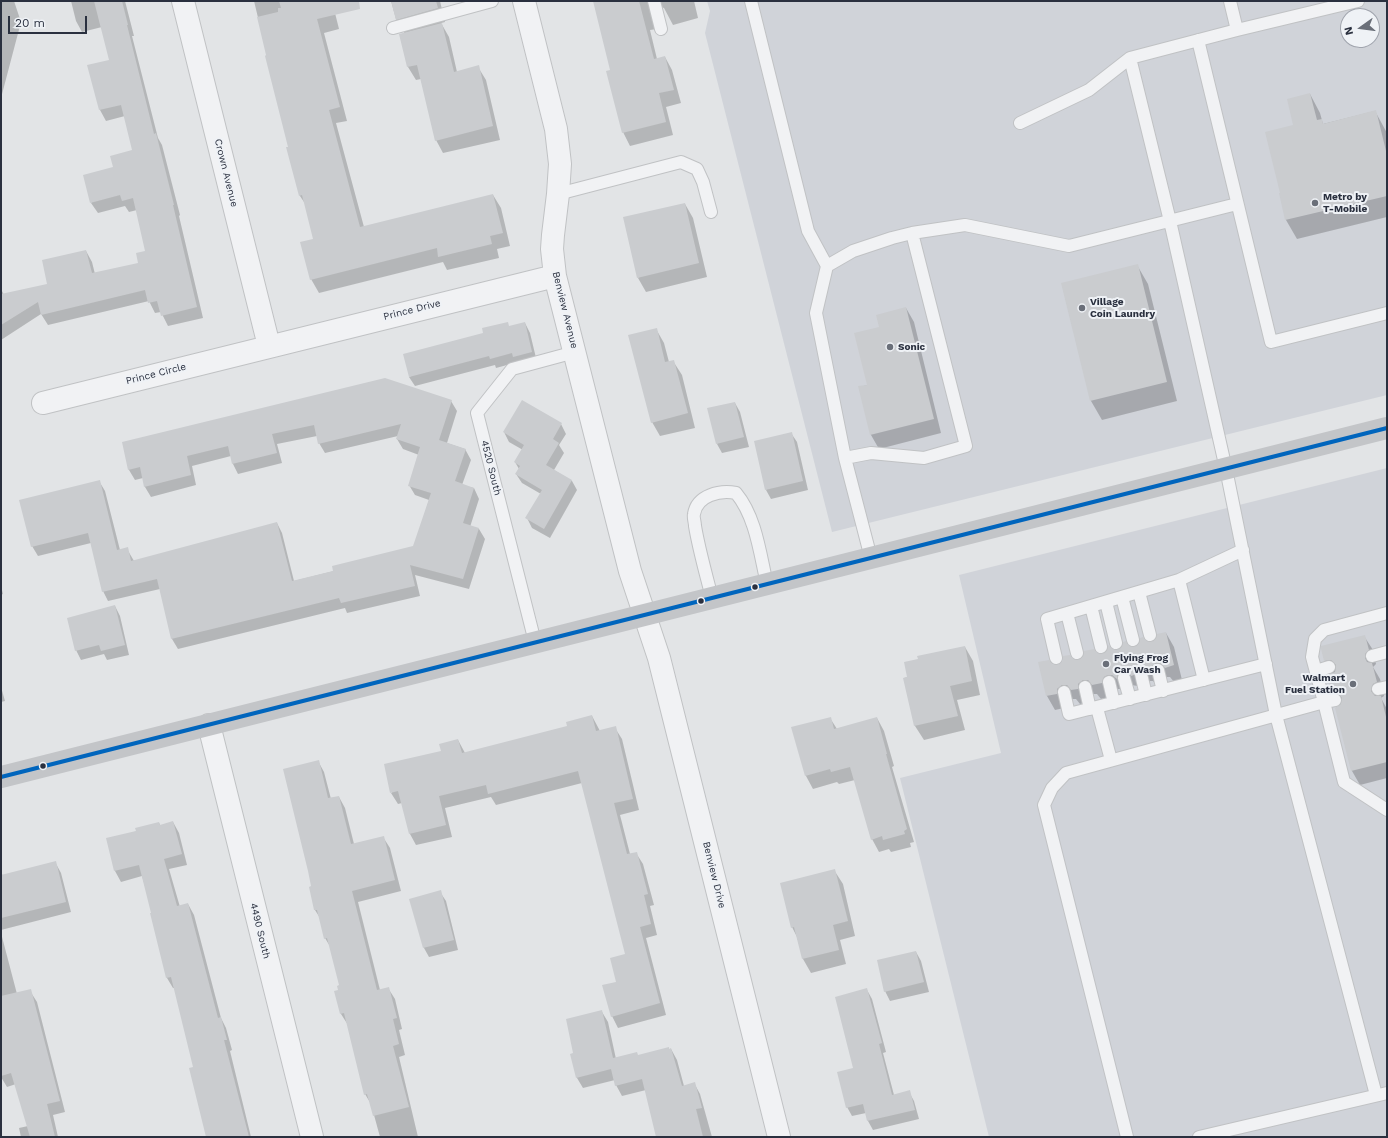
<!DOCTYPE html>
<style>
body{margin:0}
#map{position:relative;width:1388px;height:1138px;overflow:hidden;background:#e2e4e6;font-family:"Work Sans",sans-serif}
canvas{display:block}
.frame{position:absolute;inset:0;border:2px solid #2a303f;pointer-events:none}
.north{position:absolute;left:1340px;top:8px;width:40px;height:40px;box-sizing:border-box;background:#eff2f6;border:1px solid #a0a4ad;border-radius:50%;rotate:256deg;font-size:11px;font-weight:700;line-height:16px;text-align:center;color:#2a303f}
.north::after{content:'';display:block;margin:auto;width:14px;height:18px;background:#6a6f79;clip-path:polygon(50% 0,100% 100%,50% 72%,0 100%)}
.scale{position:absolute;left:8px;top:16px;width:79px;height:18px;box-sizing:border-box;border:2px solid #2a303f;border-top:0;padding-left:5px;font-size:12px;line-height:14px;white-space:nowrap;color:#2a303f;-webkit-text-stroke:3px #eff2f6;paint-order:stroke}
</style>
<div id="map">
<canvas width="1388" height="1138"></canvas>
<div class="frame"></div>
<div class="north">N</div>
<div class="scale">20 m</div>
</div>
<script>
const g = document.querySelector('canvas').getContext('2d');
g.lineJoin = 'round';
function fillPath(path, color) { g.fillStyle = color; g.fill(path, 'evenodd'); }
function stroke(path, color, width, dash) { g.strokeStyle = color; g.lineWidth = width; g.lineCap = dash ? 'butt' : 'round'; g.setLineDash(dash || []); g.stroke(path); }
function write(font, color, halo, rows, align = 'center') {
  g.font = font + ' "Work Sans",sans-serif'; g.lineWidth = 4; g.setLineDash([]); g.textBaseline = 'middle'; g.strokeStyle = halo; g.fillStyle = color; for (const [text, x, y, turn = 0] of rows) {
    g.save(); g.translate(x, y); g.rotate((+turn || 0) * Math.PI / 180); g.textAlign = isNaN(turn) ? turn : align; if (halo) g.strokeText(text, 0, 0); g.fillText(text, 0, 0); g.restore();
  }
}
fillPath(new Path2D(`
 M 707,1 L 1387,1 L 1387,395 L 832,532 L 705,33 L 710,11 ZM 1348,16 L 1372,16 L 1372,40 L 1348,40 Z
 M 1387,468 L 1387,1137 L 989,1137 L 900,778 L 1001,753 L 959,575 Z`), '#d0d3d9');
fillPath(new Path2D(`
 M 1,1 L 14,1 L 21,22 L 1,98 Z
 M 71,1 L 125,1 L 134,36 L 132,36 L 158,138 L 162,145 L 180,215 L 179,216 L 203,318 L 168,326 L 161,312 L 155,313 L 149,301 L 48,325 L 41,314 L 1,340 L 1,289 L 4,295 L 48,285 L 86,251 L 92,262 L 95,274 L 140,264 L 146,252 L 137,210 L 129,212 L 125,206 L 98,213 L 91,203 L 114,167 L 133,151 L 125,116 L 106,121 L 100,110 L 110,60 L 102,27 L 82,32 L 76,21 Z
 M 254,1 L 332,1 L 339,29 L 324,33 L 347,121 L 336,123 L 364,227 L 493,195 L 501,208 L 510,246 L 497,249 L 499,258 L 447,270 L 443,262 L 319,293 L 311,279 L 314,239 L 306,205 L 300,196 L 287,148 L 289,147 Z
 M 391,1 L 440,1 L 445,22 L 441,23 L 449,37 L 457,72 L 478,67 L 486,80 L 500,140 L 443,153 L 436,140 L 421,79 L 416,80 L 408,67 L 400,35 L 405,34 L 396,19 Z
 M 594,1 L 694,1 L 698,18 L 673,25 L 664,8 L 661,7 L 657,29 L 650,30 L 657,59 L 665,57 L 672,70 L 681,103 L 666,107 L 673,135 L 630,146 L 623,132 L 611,70 Z
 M 1310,94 L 1320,113 L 1323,124 L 1375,111 L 1387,133 L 1387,217 L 1297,239 L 1286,220 L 1280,194 L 1294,125 Z
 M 685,204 L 693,218 L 707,277 L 646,292 L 638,278 Z
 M 1137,265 L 1148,284 L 1177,401 L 1102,420 L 1091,401 L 1062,284 Z
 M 906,308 L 914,322 L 941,433 L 879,449 L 871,435 L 859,387 L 868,385 L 880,327 Z
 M 525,323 L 530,333 L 537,362 L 518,362 L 496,368 L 495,365 L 415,386 L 409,377 L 509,327 Z
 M 656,329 L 664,343 L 669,362 L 673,361 L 682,375 L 695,428 L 660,436 L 652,422 Z
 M 451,401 L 457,411 L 447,443 L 465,449 L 471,460 L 462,485 L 474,488 L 479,499 L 470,527 L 479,529 L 485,539 L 469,589 L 415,575 L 420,596 L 347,613 L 345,608 L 178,649 L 172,639 L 160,589 L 108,601 L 103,591 L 91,543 L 38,556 L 32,546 L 99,481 L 105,491 L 120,550 L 127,549 L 134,561 L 277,523 L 282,533 L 294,581 L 334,571 L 414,547 L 429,500 L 415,495 L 409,485 L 419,455 L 403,449 L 397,439 L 398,436 L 325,453 L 319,443 L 317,436 L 277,444 L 282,463 L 238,474 L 233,464 L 231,456 L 192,466 L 196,485 L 151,497 L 145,487 L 143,478 L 135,480 L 129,470 L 123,443 Z
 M 735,403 L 740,412 L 749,447 L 722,453 L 717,444 Z
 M 561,424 L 566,434 L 559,445 L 564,453 L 554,470 L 572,481 L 577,490 L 550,538 L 532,528 L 527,518 L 541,494 L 522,483 L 516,474 L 519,469 L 515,462 L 523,450 L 509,442 L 504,432 Z
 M 791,433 L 797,442 L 808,490 L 771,499 L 766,490 Z
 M 1,586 L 3,594 L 1,595 Z
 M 115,606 L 120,616 L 129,655 L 107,660 L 104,654 L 81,660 L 76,650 Z
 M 1166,633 L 1174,647 L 1182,680 L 1174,682 L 1170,677 L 1164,677 L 1157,686 L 1153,681 L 1147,681 L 1138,686 L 1131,685 L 1125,693 L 1121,689 L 1116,689 L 1109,697 L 1101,699 L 1097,694 L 1091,694 L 1085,703 L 1080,704 L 1076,699 L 1070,699 L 1064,708 L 1055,710 L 1047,696 L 1039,663 L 1058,666 L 1071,659 L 1079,661 L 1095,653 L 1103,655 L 1113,651 L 1118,651 L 1127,646 L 1135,648 L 1144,641 L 1152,643 Z
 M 1364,636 L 1373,650 L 1376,664 L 1373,667 L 1380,679 L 1384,696 L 1381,698 L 1387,709 L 1387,778 L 1360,785 L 1352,771 L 1336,708 L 1340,706 L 1333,693 L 1332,674 L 1325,660 Z
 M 965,647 L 973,661 L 980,695 L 957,700 L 965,730 L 924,740 L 915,726 L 904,678 L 908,677 L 919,660 Z
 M 1,687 L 5,701 L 1,702 Z
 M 592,716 L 600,731 L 615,728 L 622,739 L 639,810 L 620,815 L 630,854 L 636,853 L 643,864 L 654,905 L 650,906 L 657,935 L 646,938 L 666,1015 L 618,1028 L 612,1016 L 618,982 L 626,955 L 582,783 L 496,805 L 491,797 L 445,808 L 452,837 L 416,845 L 410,834 L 402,803 L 398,804 L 391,793 L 442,752 L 458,740 L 465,753 L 568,727 Z
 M 830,718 L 837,729 L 877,718 L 884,731 L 894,766 L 892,767 L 914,842 L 910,843 L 911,847 L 891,852 L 889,849 L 879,852 L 872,839 L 855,780 L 839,784 L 837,782 L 813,789 L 806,776 L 793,728 Z
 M 318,761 L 324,772 L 331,799 L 339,797 L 345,808 L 354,844 L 383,837 L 390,848 L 401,891 L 358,902 L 380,990 L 388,988 L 395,999 L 402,1029 L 399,1030 L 405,1055 L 399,1057 L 418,1137 L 380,1137 L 371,1104 L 365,1094 L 348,1025 L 341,1014 L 336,992 L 339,991 L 340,986 L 331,948 L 325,938 L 320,918 L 315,910 L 312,887 Z
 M 173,822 L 179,833 L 187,865 L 169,869 L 180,907 L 188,904 L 194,915 L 221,1018 L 226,1028 L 232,1050 L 230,1051 L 251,1137 L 208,1137 L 194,1068 L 175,988 L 173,988 L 167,978 L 153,913 L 142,876 L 121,882 L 115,871 L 107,839 L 138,831 L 159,823 L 161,826 Z
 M 55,862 L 61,873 L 71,912 L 1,930 L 1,872 L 3,876 Z
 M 834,870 L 843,884 L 855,936 L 840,940 L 846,964 L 811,973 L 803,959 L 797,937 L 792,927 Z
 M 440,892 L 446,901 L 458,950 L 429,957 L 424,948 L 411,900 Z
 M 1,933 L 17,994 L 30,991 L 37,1002 L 65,1112 L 53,1115 L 58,1137 L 21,1137 L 19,1128 L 28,1126 L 16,1084 L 7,1087 L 1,1077 Z
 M 916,952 L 921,961 L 929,992 L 890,1001 L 885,991 Z
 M 867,990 L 872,999 L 886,1052 L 883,1053 L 894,1095 L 909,1092 L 914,1101 L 919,1119 L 873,1130 L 868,1121 L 866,1113 L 852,1116 L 847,1107 Z
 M 602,1012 L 608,1022 L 616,1059 L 638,1056 L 671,1049 L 677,1060 L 684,1086 L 694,1083 L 700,1094 L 712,1137 L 670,1137 L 646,1090 L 622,1096 L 616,1085 L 615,1080 L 583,1088 L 577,1078 L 575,1054 Z`), '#0003');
fillPath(new Path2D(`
 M 94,1 L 122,1 L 128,25 L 127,25 L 154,134 L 156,133 L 174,205 L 173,205 L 197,307 L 161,316 L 157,301 L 148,303 L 145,290 L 41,315 L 38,302 L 1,325 L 1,294 L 47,284 L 42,260 L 86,250 L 92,273 L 138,263 L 136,253 L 145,251 L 133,198 L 122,201 L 120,195 L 90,203 L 83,175 L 113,167 L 110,156 L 132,150 L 121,105 L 99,110 L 87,65 L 109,60 Z
 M 279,1 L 359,1 L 360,9 L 317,19 L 340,107 L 329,110 L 360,227 L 493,194 L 503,233 L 490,236 L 492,244 L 438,257 L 437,248 L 310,280 L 300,242 L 313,239 L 302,195 L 299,196 L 286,147 L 288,147 L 265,56 L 266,55 L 257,17 L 278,12 L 278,8 L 281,8 Z
 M 391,1 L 436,1 L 438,8 L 396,20 Z
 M 593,1 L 639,1 L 654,59 L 665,56 L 674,90 L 659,93 L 666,122 L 622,133 L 606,71 L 610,70 Z
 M 442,23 L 454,72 L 479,65 L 493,126 L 435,141 L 417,65 L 407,67 L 399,34 Z
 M 1310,93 L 1317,120 L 1322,119 L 1323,124 L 1376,110 L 1387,155 L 1387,196 L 1285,220 L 1279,193 L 1280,193 L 1265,132 L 1293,125 L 1287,99 Z
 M 685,203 L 699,263 L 637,278 L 623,217 Z
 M 1138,264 L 1167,382 L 1090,401 L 1061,283 Z
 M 906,307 L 934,419 L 870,435 L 858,386 L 867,385 L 854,333 L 879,327 L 876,315 Z
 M 508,322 L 509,326 L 525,322 L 532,352 L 513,357 L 512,353 L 490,359 L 489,356 L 409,377 L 403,354 L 483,333 L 482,328 Z
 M 657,328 L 665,362 L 674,360 L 688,413 L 651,423 L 628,335 Z
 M 385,378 L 452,400 L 439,440 L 466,449 L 455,481 L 474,488 L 463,523 L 479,528 L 463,579 L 410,565 L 415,586 L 341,603 L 339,598 L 171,639 L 157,579 L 102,592 L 88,533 L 31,547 L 19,500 L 100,480 L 117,550 L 128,547 L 131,561 L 277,522 L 292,581 L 333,571 L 332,566 L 413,546 L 431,493 L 408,486 L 420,447 L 396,439 L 401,424 L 318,444 L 314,425 L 272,434 L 277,453 L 232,464 L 228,446 L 187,456 L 191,475 L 144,487 L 140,467 L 128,470 L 122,442 Z
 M 522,400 L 562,423 L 553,439 L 559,443 L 546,465 L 572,480 L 544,529 L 525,518 L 542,490 L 515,474 L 520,466 L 514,462 L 524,445 L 503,432 Z
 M 735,402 L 744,437 L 716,444 L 707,408 Z
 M 792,432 L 803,481 L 765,490 L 754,441 Z
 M 115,605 L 125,645 L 101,651 L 99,645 L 75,651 L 67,618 Z
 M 1166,632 L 1174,665 L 1165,668 L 1160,663 L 1156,663 L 1153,665 L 1151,671 L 1148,672 L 1144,667 L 1139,667 L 1136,669 L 1134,675 L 1131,676 L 1129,672 L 1122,671 L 1118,673 L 1117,679 L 1112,675 L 1108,675 L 1104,677 L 1102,683 L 1092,685 L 1088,680 L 1083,680 L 1078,684 L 1078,689 L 1071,690 L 1067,685 L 1062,685 L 1057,689 L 1057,694 L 1046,696 L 1038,662 L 1049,660 L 1053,665 L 1058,665 L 1063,661 L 1063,656 L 1070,655 L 1072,658 L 1078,660 L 1082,658 L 1084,651 L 1094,649 L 1096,652 L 1102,654 L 1106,652 L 1108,645 L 1114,650 L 1117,650 L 1121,648 L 1123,642 L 1126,641 L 1128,645 L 1134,647 L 1138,645 L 1140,638 L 1143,637 L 1145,640 L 1151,642 L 1155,640 L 1157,634 Z
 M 1365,635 L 1369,650 L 1365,654 L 1365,658 L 1367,662 L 1372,663 L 1377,682 L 1373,684 L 1371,691 L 1375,696 L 1381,696 L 1387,721 L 1387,762 L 1351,771 L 1335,708 L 1340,705 L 1342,698 L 1338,693 L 1332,693 L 1327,675 L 1335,672 L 1336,665 L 1331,660 L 1324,661 L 1321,649 L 1321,646 Z
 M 965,646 L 972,681 L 950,686 L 958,716 L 914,726 L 903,678 L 907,677 L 904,662 L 918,659 L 917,656 Z
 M 592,715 L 596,731 L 616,726 L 633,799 L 614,803 L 627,854 L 637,852 L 648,894 L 644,895 L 651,924 L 640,927 L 660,1003 L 611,1017 L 602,985 L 616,982 L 610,958 L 625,954 L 578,771 L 488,794 L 486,785 L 439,796 L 446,825 L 409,834 L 398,791 L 390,793 L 384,764 L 441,751 L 439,744 L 458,739 L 462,753 L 567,726 L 566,722 Z
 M 831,717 L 834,729 L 877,717 L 887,754 L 886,754 L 907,829 L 904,831 L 905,834 L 883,840 L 882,836 L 871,840 L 850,767 L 831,772 L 830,769 L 805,776 L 791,727 Z
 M 319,760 L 328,798 L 339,796 L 351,844 L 384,836 L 395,880 L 352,891 L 377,990 L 389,987 L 397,1018 L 393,1019 L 399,1044 L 393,1046 L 409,1107 L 373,1116 L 367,1094 L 364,1095 L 344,1013 L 340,1014 L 334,991 L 338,990 L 337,986 L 339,985 L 327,938 L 324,939 L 317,910 L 314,910 L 309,887 L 311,886 L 308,871 L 283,769 Z
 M 173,821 L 182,854 L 164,859 L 177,906 L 188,903 L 218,1018 L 221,1017 L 227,1040 L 224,1040 L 249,1137 L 206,1137 L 189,1068 L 193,1067 L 171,977 L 166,978 L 150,913 L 151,913 L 139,865 L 114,871 L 106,838 L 136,831 L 135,828 L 159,822 L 160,825 Z
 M 56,861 L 66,902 L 1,918 L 1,875 Z
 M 835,869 L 848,921 L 833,925 L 839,950 L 802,959 L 794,927 L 791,928 L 780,883 Z
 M 441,890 L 454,940 L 423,948 L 409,899 Z
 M 916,951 L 924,982 L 884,992 L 877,960 Z
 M 867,988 L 882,1043 L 879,1044 L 892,1095 L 910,1090 L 915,1110 L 867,1121 L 863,1104 L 846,1108 L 837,1072 L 853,1068 L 835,997 Z
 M 31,989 L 60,1101 L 47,1104 L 55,1137 L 30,1137 L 11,1073 L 1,1076 L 1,996 Z
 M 602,1010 L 613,1058 L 637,1052 L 638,1055 L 669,1047 L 669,1049 L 671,1048 L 682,1086 L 695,1082 L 702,1108 L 696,1109 L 703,1137 L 656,1137 L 642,1079 L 615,1086 L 611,1069 L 576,1078 L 570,1054 L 573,1053 L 566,1019 Z`), '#cacccf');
const lane = new Path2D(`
 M 654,1 L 661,29
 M 751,1 L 808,231 L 827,266
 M 1230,1 L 1237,30
 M 393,28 L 492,1
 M 1198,40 L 1271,342 L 1387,313
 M 1130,58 L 1170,221 L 1226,469 L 1276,715 L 1376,1095
 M 1020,123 L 1089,90 L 1130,58 L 1237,30 L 1358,1
 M 558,194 L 681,162 L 697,169 L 703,182 L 711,212
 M 845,458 L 871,453 L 924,458 L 966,446 L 912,233
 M 871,558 L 845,458 L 816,313 L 827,266 L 853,251 L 892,238 L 912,233 L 965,225 L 1069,246 L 1237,204
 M 1179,580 L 1204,680
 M 1139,592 L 1150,635
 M 1122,597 L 1133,640
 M 712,598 C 706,574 699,550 695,526 C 695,522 693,517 694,514 C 697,495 720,490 736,493 C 756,517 760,554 767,584
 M 1106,602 L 1116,643
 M 1091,606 L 1101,647
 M 1067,613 L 1077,653
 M 535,642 L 477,413 L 512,369 L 575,352
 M 1372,656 L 1387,652
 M 1056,658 L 1047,619 L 1179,580 L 1243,550
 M 1158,670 L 1163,691
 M 1316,671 L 1329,667
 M 1141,674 L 1146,695
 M 1124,678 L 1130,699
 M 1109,682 L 1114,703
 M 1085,687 L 1090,709
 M 1378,689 L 1387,687
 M 1064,692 L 1069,714 L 1266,664
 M 1335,700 L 1324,702 L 1312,657 L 1315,639 L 1324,630 L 1387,613
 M 1097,708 L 1111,760
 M 1127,1137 L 1044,805 L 1052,788 L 1066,773 L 1324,702 L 1344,782 L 1387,810
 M 1199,1137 L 1387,1093`);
const street = new Path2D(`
 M 183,1 L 269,346
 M 524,1 L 556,129 L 560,164 L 558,194 L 553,235 L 552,249 L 555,276 L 630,571 L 659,658 L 779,1137
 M 43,403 L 555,276
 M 209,725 L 312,1137`);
stroke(lane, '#c0c2c4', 14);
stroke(street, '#c0c2c4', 24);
stroke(lane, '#f1f2f4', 12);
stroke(street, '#f1f2f4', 22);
stroke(new Path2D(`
 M 1,777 L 1387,428`), '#c3c5c8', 22);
stroke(new Path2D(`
 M 1,777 L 1387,428`), '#0065bd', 4);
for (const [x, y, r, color] of [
 [1315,203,4,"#6a6f79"],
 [1082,308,4,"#6a6f79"],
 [890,347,4,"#6a6f79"],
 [755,587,3.5,"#2a303f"],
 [701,601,3.5,"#2a303f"],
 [1106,664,4,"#6a6f79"],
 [1353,684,4,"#6a6f79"],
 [43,766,3.5,"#2a303f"]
]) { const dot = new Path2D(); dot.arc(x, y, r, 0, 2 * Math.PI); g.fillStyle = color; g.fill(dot); stroke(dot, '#eff2f6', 1.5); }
write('10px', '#2a303f', '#eff2f6', [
 ["Crown Avenue",226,173,76],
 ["Prince Drive",412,310,-14],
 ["Benview Avenue",565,310,76],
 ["Prince Circle",156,374,-14],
 ["4520 South",491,468,76],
 ["Benview Drive",714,875,76],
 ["4490 South",260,931,76]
]);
write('bold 10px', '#2a303f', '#eff2f6', [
 ["Metro by",1323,197],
 ["T-Mobile",1323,209],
 ["Village",1090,302],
 ["Coin Laundry",1090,314],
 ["Sonic",898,347],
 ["Flying Frog",1114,658],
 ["Car Wash",1114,670],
 ["Walmart",1345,678,"right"],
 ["Fuel Station",1345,690,"right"]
], 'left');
</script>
